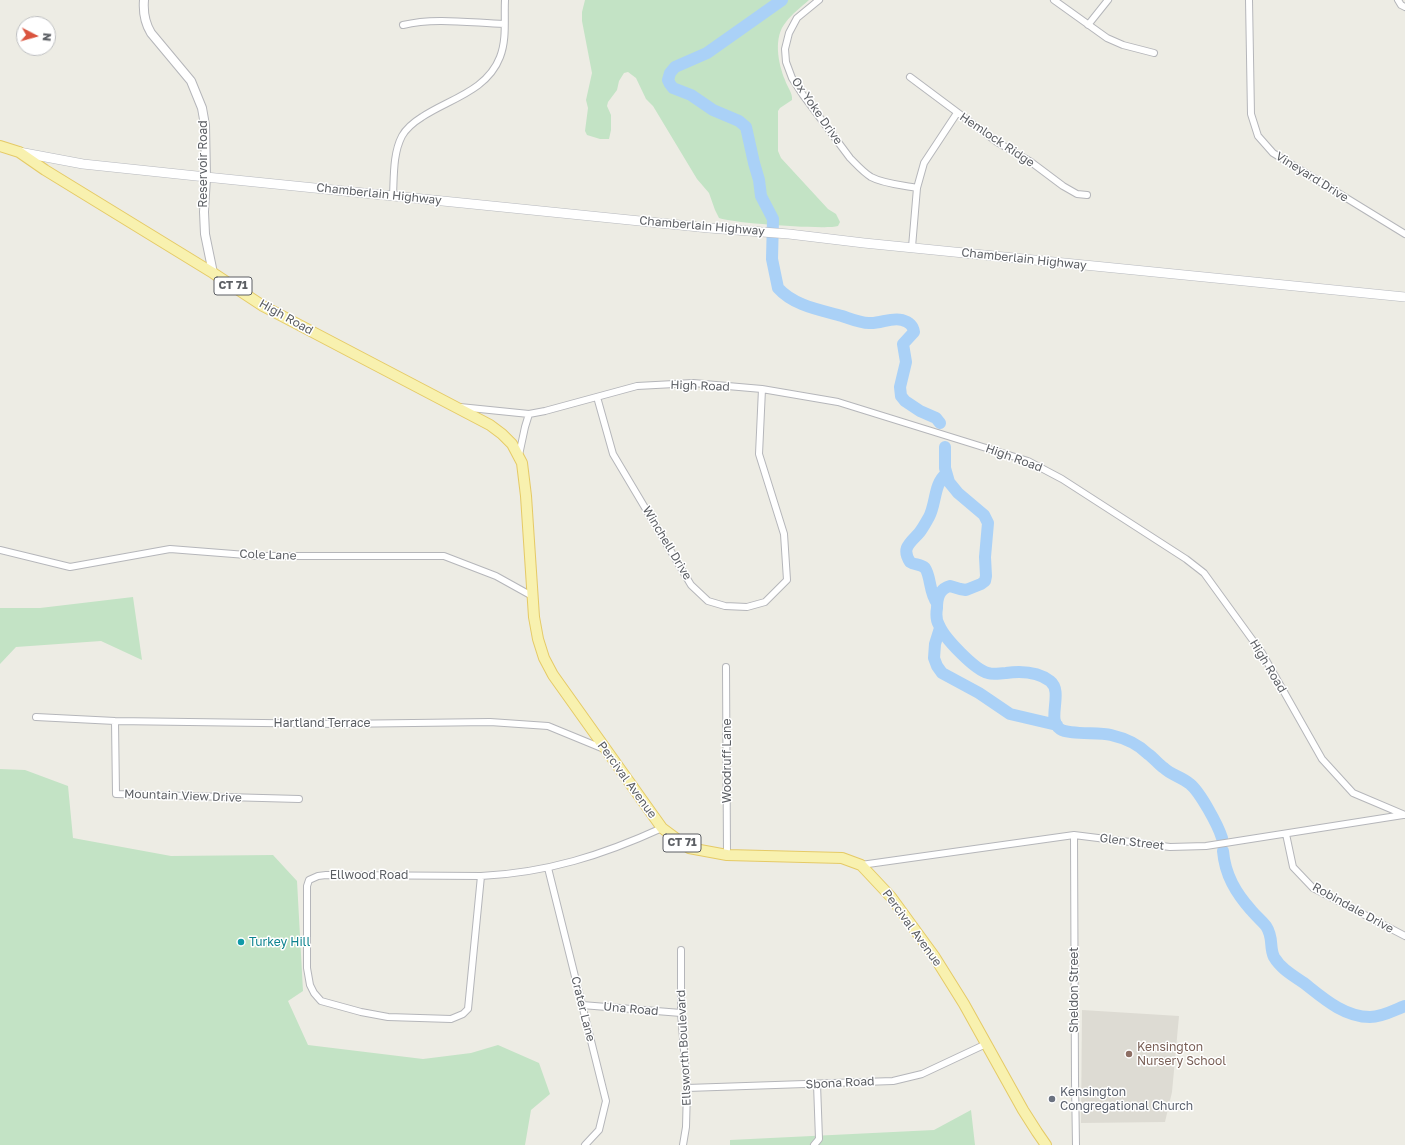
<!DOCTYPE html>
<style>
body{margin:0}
#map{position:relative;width:1405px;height:1145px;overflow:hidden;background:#edece4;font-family:"Golos Text",sans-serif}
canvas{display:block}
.north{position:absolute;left:16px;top:16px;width:40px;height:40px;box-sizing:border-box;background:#fff;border:1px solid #bebfc1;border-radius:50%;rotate:96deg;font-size:11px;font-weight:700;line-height:16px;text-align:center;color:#5c5f64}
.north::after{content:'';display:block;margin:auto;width:14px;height:18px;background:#da543e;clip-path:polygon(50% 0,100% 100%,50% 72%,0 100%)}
</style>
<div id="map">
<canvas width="1405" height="1145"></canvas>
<div class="north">N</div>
</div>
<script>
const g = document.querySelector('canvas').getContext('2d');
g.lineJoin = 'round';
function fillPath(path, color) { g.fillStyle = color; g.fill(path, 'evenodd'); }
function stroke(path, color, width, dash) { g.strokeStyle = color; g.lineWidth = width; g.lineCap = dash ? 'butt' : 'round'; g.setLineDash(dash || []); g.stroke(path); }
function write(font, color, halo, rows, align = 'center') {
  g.font = font + ' "Golos Text",sans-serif'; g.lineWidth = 3; g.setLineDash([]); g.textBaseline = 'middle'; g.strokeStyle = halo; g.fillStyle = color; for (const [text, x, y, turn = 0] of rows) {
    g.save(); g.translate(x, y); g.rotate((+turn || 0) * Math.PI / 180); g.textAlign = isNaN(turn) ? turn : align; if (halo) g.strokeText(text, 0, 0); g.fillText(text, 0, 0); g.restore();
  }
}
fillPath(new Path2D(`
 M 1082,1010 L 1179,1016 L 1172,1092 L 1165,1122 L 1081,1123 Z`), '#dddbd3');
fillPath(new Path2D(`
 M 585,0 L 809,0 C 801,7 792,14 786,22 C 773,37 778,63 785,80 C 787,87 793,93 792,100 L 780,108 L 778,111 L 778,151 L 781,158 L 828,209 L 836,214 L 840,222 L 838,226 C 827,230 731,223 719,218 L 715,210 L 709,193 L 697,179 L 653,106 L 646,99 L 636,78 L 628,72 L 624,73 L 619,81 L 617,90 L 608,102 L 607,106 L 611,115 L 611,130 L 609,139 L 600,139 L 587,135 L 585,131 L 588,108 L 586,100 L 592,73 L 582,21 L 582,12 Z
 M 133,597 L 142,660 L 101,641 L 16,647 L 0,664 L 0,608 L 40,608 Z
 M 0,769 L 25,770 L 68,786 L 73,838 L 171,856 L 273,855 L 297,881 L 303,991 L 288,1001 L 308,1045 L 423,1059 L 471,1053 L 498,1045 L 539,1063 L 550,1094 L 531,1110 L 525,1145 L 0,1145 Z
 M 971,1110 L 975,1145 L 730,1145 L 730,1140 L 934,1130 Z`), '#c3e3c5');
stroke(new Path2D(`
 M 782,0 L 707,53 L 675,67 L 670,73 L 668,80 L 670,84 L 673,88 L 691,95 L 713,110 L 739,121 L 746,127 L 754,163 L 759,180 L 761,196 L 773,219 L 772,259 L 778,288 C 794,306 821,310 842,316 C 851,319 860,323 869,323 C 880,324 891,317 902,320 C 909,322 913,325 914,332 L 903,344 L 906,362 L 900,387 L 901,396 L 905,401 L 920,411 L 936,418 L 940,423
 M 945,447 L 945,468 L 949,482 L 958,493 L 984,515 L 988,523 L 985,557 L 986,576 L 985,581 L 981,584 L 966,590 L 960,589 L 950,586 C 939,589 937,598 937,608 C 936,614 936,620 939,625 C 944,638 975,670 988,673 C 994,675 1000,673 1006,673 C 1021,671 1038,672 1050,681 C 1064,692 1046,720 1060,729 C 1069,735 1098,732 1111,735 C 1124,738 1138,744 1148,754 C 1154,758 1158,764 1164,768 C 1171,775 1182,777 1190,784 C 1200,792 1218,825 1222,838
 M 937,603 C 929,593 931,576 925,568 C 921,564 914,565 910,562 C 901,548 910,543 919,533 C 923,528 926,522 929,517 C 936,504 934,483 946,474
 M 940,628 L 935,644 L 934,658 L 937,666 L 942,673 L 979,693 L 1010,714 L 1057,725
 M 1223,851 C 1225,875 1236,893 1251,910 C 1256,916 1261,920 1266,926 C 1274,938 1269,947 1274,957 C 1281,969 1294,976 1304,983 C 1323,998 1344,1017 1370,1017 C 1383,1017 1394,1010 1405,1006`), '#aad1f7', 12);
const minor = new Path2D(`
 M 819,0 L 797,18 L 789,33 L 785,49 L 786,62 L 792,78 L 803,95 L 850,158 C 857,165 863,172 871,177 C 884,184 903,185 917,188
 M 1054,0 L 1107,38 L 1123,45 L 1154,53
 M 1249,0 L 1251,114 L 1258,136 L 1273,153 L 1405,234
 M 1398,0 L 1401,5 L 1405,7
 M 403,25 C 435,17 472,23 504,24
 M 1088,25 L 1108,0
 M 910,77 L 997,142 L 1031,162 L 1063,186 L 1077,194 L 1087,195
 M 393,195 C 394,176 393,153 402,136 C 407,127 414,122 422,117 C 449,99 487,91 500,57 C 507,39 504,19 505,0
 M 912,247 L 917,188 L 924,163 L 957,113
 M 597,397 L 613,454 L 691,585 L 708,601 L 725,606 L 747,607 L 765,602 L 787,580 L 784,534 L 759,454 L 762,389
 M 460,407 L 529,414 L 545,411 L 637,386 L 693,383 L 762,389 L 838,402 L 1028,461 L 1062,479 L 1186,559 L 1204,573 L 1262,653 L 1322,759 L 1353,793 L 1405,815
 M 519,455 L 525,427 L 529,414
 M 0,550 L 70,567 L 170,549 L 259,556 L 444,556 L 496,576 L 532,596
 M 726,667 L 727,855
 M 36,717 L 115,721 L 336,724 L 490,722 L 548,726 L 604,749
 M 115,721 L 116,794 L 299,799
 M 1286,834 L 1293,867 L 1313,888 L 1405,936
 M 1074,835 L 1075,1081 L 1076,1145
 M 861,865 L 1074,835 L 1170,847 L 1206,846 L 1403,815
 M 548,868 L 606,1101 L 599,1130 L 585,1145
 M 326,875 L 481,876 L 468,1009 L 463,1014 L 451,1019 L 388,1017 L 361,1012 L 321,1001 L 314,993 L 310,985 L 307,968 L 307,886 L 309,880 L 318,876 Z
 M 481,876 C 546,873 603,855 662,828
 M 681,950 L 681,1013 L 687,1088 L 686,1127 L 683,1145
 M 582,1005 L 681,1013
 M 687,1088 L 893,1081 L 922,1074 L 986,1044
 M 814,1145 L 819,1139 L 817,1084`);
const tertiary = new Path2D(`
 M 144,0 C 143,12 145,23 151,33 L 191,81 L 202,108 L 205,125 L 206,177 L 204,212 L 205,234 L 213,273`);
const secondary = new Path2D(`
 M 19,152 L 83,164 L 206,177 L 709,228 L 789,234 L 864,243 L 1405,297`);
const primary = new Path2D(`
 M 0,146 L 19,152 L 45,170 L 213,273 L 263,306 L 490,425 L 502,434 L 512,444 L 522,463 L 526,496 L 534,617 L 538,639 L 544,658 L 553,675 L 662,828 L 689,848 L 727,855 L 842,858 L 861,865 L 891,897 L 934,956 L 964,1004 L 1023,1110 L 1037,1132 L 1046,1145`);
stroke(minor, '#b5b6ba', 8);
stroke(tertiary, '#b5b6ba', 10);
stroke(secondary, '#b6b8bd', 10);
stroke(primary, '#e5ca66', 12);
stroke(minor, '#fff', 6);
stroke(tertiary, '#fff', 8);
stroke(secondary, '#fff', 9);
stroke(primary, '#f8f1af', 10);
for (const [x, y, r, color] of [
 [241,942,4,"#0f9aa8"],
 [1129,1054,4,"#8d6e63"],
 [1052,1099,4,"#6b7280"]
]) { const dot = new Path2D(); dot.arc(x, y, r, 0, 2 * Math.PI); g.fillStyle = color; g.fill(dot); stroke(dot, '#fff', 1.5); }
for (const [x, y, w] of [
 [233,286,38],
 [682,843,38]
]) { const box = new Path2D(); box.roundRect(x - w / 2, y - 9, w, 18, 3); g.fillStyle = '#fff'; g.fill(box); stroke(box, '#5c5f64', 1); }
write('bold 11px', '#5c5f64', null, [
 ["CT 71",233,286],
 ["CT 71",682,843]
]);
write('12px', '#5c5f64', '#fff', [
 ["Ox Yoke Drive",817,111,55],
 ["Hemlock Ridge",997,140,34],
 ["Reservoir Road",203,164,-90],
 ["Vineyard Drive",1312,177,32],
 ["Chamberlain Highway",379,194,6],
 ["Chamberlain Highway",702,226,5],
 ["Chamberlain Highway",1024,259,6],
 ["High Road",286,317,29],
 ["High Road",700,386,2],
 ["High Road",1014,458,20],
 ["Winchell Drive",667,543,59],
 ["Cole Lane",268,555,2],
 ["High Road",1268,666,59],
 ["Hartland Terrace",322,723],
 ["Woodruff Lane",727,761,-90],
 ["Percival Avenue",627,780,54],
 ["Mountain View Drive",183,796,2],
 ["Glen Street",1132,842,7],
 ["Ellwood Road",369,875],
 ["Robindale Drive",1353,908,29],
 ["Percival Avenue",912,928,54],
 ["Sheldon Street",1074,990,-90],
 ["Crater Lane",583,1009,76],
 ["Una Road",631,1009,5],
 ["Ellsworth Boulevard",684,1048,-93],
 ["Sbona Road",840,1083,-3]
]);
write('12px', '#0d838f', '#fff', [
 ["Turkey Hill",249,942]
], 'left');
write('12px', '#785e54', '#fff', [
 ["Kensington",1137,1047],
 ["Nursery School",1137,1061]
], 'left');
write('12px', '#5b616d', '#fff', [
 ["Kensington",1060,1092],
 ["Congregational Church",1060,1106]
], 'left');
</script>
